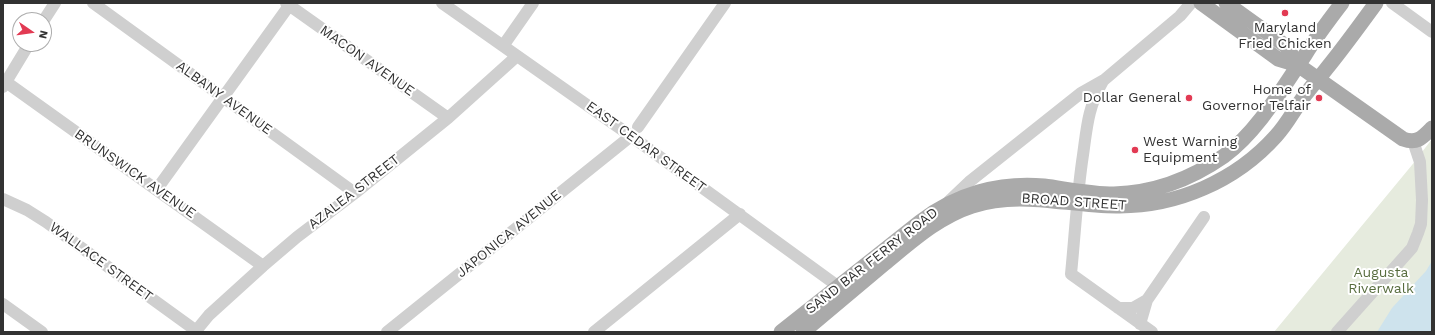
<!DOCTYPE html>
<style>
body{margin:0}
#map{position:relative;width:1435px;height:335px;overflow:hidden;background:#fff;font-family:"Work Sans",sans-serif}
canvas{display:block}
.frame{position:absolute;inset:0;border:4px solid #323232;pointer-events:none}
.north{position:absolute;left:12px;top:12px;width:40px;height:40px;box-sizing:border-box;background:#fff;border:1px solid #adadad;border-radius:50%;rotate:103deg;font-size:11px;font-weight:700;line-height:16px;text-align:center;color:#323232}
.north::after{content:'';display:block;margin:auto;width:14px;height:18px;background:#e23a53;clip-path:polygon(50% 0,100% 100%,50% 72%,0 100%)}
</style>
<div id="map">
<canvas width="1435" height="335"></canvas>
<div class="frame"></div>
<div class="north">N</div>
</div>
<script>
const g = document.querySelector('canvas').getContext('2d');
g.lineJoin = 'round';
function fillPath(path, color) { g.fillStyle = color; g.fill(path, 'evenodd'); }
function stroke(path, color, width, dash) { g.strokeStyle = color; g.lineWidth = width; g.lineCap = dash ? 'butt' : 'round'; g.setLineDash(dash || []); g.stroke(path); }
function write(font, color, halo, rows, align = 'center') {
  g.font = font + ' "Work Sans",sans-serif'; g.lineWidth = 4; g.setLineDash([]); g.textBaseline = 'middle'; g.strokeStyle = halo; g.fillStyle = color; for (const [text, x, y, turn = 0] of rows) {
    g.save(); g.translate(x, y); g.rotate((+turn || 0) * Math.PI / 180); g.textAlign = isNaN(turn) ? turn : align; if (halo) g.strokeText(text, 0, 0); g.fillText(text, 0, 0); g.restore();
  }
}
fillPath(new Path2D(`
 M 1432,139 L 1432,332 L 1274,332 L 1412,165 Z`), '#e6ebde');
fillPath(new Path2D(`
 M 1432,261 L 1432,332 L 1377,332 L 1392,308 L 1426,271 Z`), '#cee3ed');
stroke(new Path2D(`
 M 93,3 L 355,193
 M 286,3 L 448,118
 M 442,3 L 631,136 L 846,292
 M 1392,3 L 1432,32
 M 44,20 L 55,3
 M 503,46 L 533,3
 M 1103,81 C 1088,107 1087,126 1083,155 C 1077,194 1075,234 1071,274 L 1152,332
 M 6,82 L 263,266
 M 3,87 L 29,44
 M 638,127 L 725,3
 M 157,189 L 291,3
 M 3,199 L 27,210 L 46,222 L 198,332
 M 949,201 L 969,182 L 1081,93 L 1104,80 L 1180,16 L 1191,3
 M 1147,300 L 1204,217
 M 3,304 L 42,332
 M 1118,308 L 1133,308 L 1147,300 L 1140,324
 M 195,332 L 209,315 L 263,266 L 297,237 L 355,193 L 448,118 L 517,56
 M 387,332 L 631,136
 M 594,332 L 740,214
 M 1337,332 L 1412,248 L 1418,233 L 1421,224 L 1422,200 L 1420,162 L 1413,141`), '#cfcfcf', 12);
stroke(new Path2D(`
 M 1201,3 L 1278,59 L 1298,65 L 1403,139 C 1417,144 1422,138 1432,128
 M 1226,3 L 1286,46 L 1298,65
 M 781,332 L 920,222 C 956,194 999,182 1044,186 C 1067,189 1091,194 1114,194 C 1153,193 1191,179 1224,156 C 1257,132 1282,89 1305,55 C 1316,37 1329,20 1342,3
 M 803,332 C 830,309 857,287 884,264 C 911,242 938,217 972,206 C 1020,190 1067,206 1116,206 C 1176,207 1236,181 1276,136 C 1289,122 1297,104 1309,90 C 1315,82 1321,76 1327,68 C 1344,47 1360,25 1376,3`), '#aaa', 15);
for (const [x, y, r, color] of [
 [1285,13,4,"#e23a53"],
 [1189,98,4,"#e23a53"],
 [1319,98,4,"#e23a53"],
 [1135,150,4,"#e23a53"]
]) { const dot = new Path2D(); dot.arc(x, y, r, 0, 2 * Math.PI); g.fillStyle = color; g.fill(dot); stroke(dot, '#fff', 1.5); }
write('14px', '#323232', '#fff', [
 ["Maryland",1285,28,"center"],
 ["Fried Chicken",1285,44,"center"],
 ["Home of",1311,90],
 ["Governor Telfair",1311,106],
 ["Dollar General",1181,98],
 ["West Warning",1143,142,"left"],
 ["Equipment",1143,158,"left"]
], 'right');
write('14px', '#323232', '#fff', [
 ["MACON AVENUE",367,61,35],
 ["ALBANY AVENUE",224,98,36],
 ["EAST CEDAR STREET",646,147,36],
 ["BRUNSWICK AVENUE",135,174,35],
 ["AZALEA STREET",354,192,-38],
 ["BROAD STREET",1074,202,4],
 ["JAPONICA AVENUE",509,234,-39],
 ["SAND BAR FERRY ROAD",872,261,-38],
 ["WALLACE STREET",101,262,36]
]);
write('14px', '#586d3f', '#fff', [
 ["Augusta",1381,273],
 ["Riverwalk",1381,289]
]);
</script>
